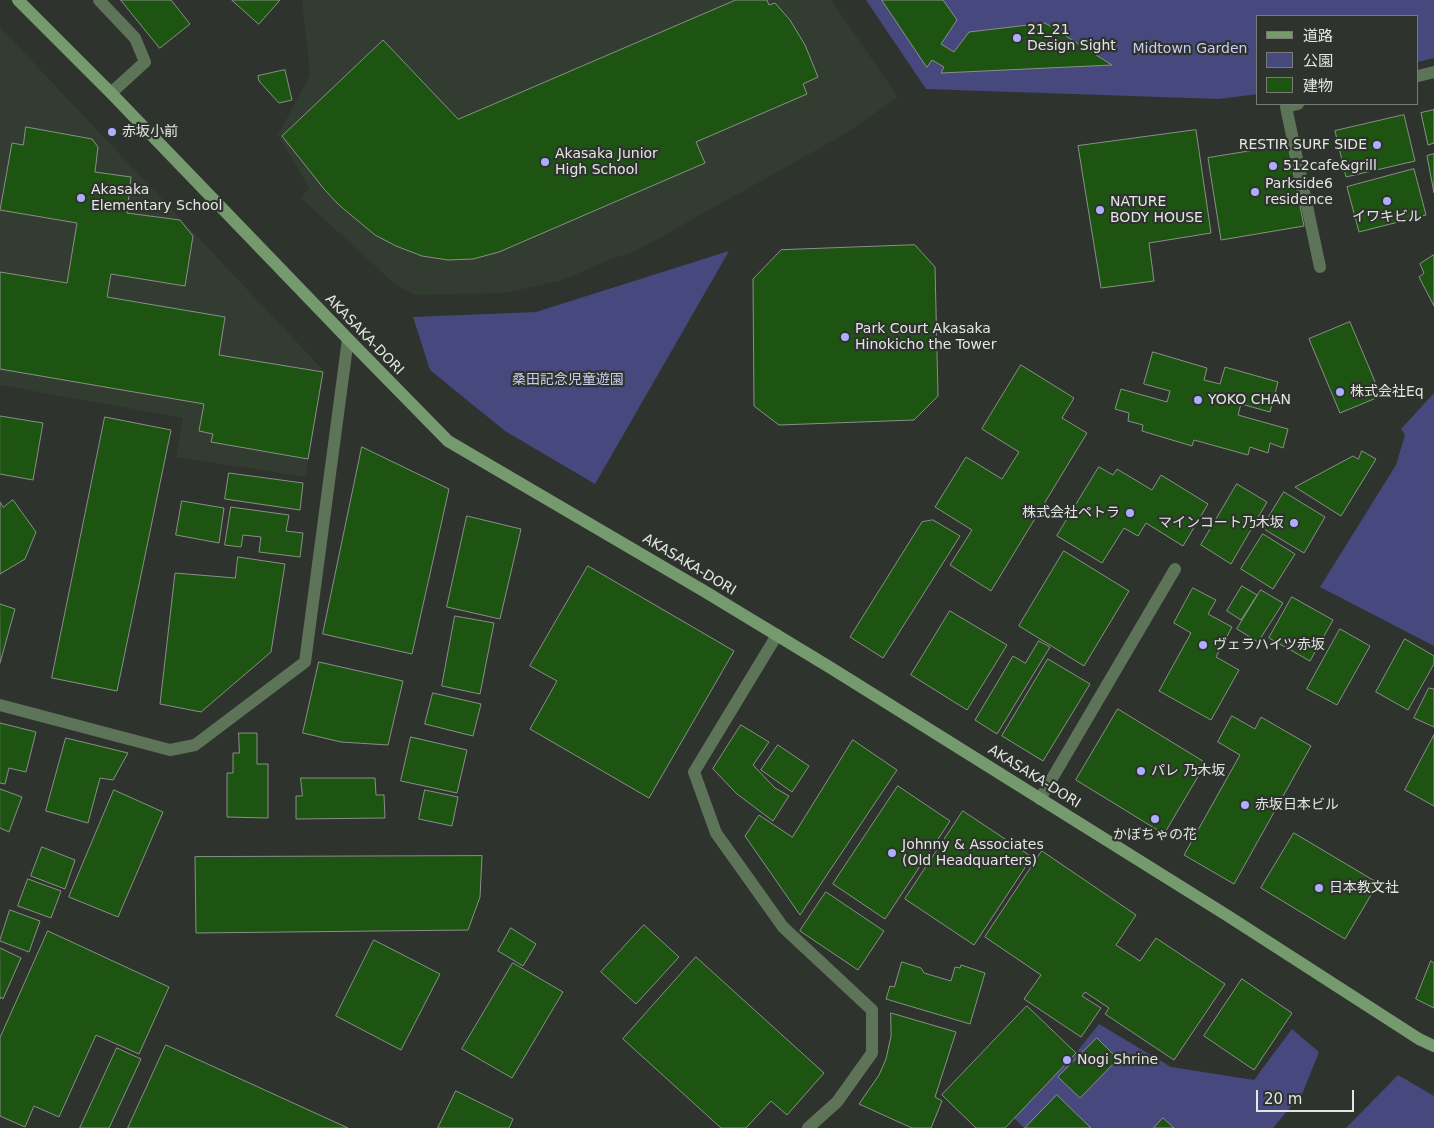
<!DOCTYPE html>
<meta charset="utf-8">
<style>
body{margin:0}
#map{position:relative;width:1434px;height:1128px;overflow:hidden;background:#2f332e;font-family:"DejaVu Sans","Noto Sans JP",sans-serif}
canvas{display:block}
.legend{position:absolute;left:1256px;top:15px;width:162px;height:90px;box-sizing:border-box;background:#2f332e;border:1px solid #777b76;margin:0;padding:6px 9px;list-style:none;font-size:15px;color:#e3e6e2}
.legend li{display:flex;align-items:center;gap:10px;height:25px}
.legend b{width:25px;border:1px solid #777b76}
.scale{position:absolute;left:1256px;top:1090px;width:98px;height:22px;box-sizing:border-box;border:2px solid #e3e6e2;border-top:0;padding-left:6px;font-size:15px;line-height:18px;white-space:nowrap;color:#e3e6e2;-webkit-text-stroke:4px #2f332e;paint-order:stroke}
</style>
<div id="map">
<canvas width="1434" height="1128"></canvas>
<ul class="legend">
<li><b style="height:6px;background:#749a6d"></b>道路</li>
<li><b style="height:14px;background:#47487e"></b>公園</li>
<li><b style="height:14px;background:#1d5412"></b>建物</li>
</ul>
<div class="scale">20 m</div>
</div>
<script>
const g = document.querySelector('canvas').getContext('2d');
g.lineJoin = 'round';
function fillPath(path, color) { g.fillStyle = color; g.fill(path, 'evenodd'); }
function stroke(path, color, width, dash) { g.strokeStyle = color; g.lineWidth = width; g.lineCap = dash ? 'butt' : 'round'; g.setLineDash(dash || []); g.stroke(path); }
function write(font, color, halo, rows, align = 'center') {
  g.font = font + ' "DejaVu Sans","Noto Sans JP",sans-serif'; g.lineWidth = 4.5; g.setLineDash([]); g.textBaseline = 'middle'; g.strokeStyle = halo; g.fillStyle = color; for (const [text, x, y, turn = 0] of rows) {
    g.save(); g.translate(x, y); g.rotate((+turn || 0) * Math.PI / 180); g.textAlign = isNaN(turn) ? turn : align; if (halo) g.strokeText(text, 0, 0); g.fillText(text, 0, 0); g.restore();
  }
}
fillPath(new Path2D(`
 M 302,0 L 831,0 L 898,97 L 845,134 L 636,251 L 614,258 L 560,281 L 503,293 L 415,295 L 396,285 L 301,198 L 309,188 L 278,135 L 310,75 Z
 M 0,27 L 323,370 L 306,477 L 176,457 L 183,418 L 0,385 Z`), '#333c31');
fillPath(new Path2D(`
 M 866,0 L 1434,0 L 1434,58 L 1418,62 L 1418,16 L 1258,16 L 1258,94 L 1219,99 L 926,89 Z
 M 729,251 L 595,484 L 505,431 L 430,370 L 413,317 L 536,312 Z
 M 1434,393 L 1434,646 L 1320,587 L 1396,465 L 1405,435 L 1401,429 Z
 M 1099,1024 L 1171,1067 L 1254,1080 L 1292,1029 L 1319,1052 L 1303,1092 L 1273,1128 L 1024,1128 L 1014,1118 L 1076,1053 Z
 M 1398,1075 L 1434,1096 L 1434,1128 L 1346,1128 Z`), '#47487e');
const building = new Path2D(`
 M 121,0 L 171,0 L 190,24 L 160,48 Z
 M 232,0 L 280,0 L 259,24 Z
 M 736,0 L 767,0 L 769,5 L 775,3 L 790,20 L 805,45 L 818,77 L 803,84 L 807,94 L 696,142 L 705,163 L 499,252 L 473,259 L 448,260 L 422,256 L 396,246 L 375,235 L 339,205 L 324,189 L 282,136 L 383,40 L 458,119 Z
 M 882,0 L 943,0 L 957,20 L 941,44 L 954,52 L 969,32 L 1045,23 L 1112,65 L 941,73 L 944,67 L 932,60 L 927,67 Z
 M 285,70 L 292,100 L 279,103 L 259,81 L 258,76 Z
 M 1434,110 L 1434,143 L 1428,145 L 1421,113 Z
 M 1404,115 L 1415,161 L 1346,177 L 1335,131 Z
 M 26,127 L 92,139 L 98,147 L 95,172 L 131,177 L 127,213 L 180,220 L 193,236 L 185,286 L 111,274 L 107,297 L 225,317 L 219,355 L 323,372 L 308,459 L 211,442 L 213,434 L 199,431 L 204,404 L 0,369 L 0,272 L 67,283 L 77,223 L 0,210 L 12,143 L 23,145 Z
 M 1196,130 L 1211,233 L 1149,243 L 1154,281 L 1101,288 L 1078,146 Z
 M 1288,145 L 1304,226 L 1221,240 L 1208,158 Z
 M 1434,154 L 1434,193 L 1427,156 Z
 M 1414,169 L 1426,215 L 1359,232 L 1347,187 Z
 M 915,245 L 935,267 L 938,396 L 914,420 L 779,425 L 754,406 L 753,279 L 781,250 Z
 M 1434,255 L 1434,306 L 1419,277 L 1424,273 L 1420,264 Z
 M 1350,322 L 1381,396 L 1340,413 L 1309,339 Z
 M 1153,352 L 1207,368 L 1204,380 L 1220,384 L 1225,367 L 1278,382 L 1270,412 L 1241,404 L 1238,415 L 1288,429 L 1283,448 L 1270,443 L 1268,453 L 1250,447 L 1248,455 L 1194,440 L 1192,446 L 1142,431 L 1143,425 L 1128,421 L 1129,413 L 1115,409 L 1121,389 L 1167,402 L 1170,391 L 1144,384 Z
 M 1021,365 L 1074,398 L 1062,418 L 1087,433 L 991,591 L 950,565 L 972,530 L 935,507 L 966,457 L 1002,479 L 1019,452 L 982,429 Z
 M 0,416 L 43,423 L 33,480 L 0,474 Z
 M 105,417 L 171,430 L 117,691 L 52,678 Z
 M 362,447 L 449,489 L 412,654 L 323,634 Z
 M 1362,451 L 1376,459 L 1341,516 L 1295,487 L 1353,456 L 1358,459 Z
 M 1099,467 L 1113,475 L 1117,469 L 1152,490 L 1161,475 L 1208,504 L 1183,546 L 1146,523 L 1138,536 L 1124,528 L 1102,563 L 1057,536 Z
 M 229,473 L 303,483 L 300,510 L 225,499 Z
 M 1237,484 L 1267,502 L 1231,564 L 1201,545 Z
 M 1284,492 L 1325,517 L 1304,553 L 1262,528 Z
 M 13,500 L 36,532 L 25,559 L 0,574 L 0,502 L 3,507 Z
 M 182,501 L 224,508 L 219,543 L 176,535 Z
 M 231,507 L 289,515 L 286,531 L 303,533 L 300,557 L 259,552 L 261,537 L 243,535 L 241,547 L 225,545 Z
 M 467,516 L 521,529 L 500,619 L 447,607 Z
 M 933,520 L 960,536 L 883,658 L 850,637 L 922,522 Z
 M 1263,534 L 1295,554 L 1273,589 L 1241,569 Z
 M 1064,551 L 1129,591 L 1084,666 L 1019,626 Z
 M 238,557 L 285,564 L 271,652 L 201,712 L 160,704 L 175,573 L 235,578 Z
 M 588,566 L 734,651 L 649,798 L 530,729 L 557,681 L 530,666 Z
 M 1242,586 L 1257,595 L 1241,620 L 1227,611 Z
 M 1193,588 L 1216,600 L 1208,614 L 1232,627 L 1216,657 L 1239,670 L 1211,720 L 1159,691 L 1191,633 L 1174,623 Z
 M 1261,590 L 1283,603 L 1258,642 L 1237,629 Z
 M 1292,597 L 1333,620 L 1310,661 L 1269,638 Z
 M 0,604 L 15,609 L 0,663 Z
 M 950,611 L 1007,645 L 967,710 L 911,675 Z
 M 455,616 L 494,623 L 480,694 L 442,686 Z
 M 1340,629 L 1370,646 L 1337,705 L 1307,689 Z
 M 1405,639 L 1434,656 L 1434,664 L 1408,710 L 1376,692 Z
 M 1039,641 L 1050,647 L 997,734 L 975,720 L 1013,656 L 1025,663 Z
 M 1048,659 L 1090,684 L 1043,761 L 1002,736 Z
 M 319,662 L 403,681 L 388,745 L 341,742 L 303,733 Z
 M 1429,688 L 1434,689 L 1434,727 L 1414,718 Z
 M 433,693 L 481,704 L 473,736 L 425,724 Z
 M 1118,709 L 1206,763 L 1164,834 L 1076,780 Z
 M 1232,716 L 1255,729 L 1261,717 L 1311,746 L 1234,884 L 1184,855 L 1240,755 L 1218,742 Z
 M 0,723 L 36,732 L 26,772 L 9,768 L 5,784 L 0,783 Z
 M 741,725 L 769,742 L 753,765 L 775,788 L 789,796 L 773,821 L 737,794 L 713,769 Z
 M 239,733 L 257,733 L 257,764 L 268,764 L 268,818 L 227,817 L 227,773 L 233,773 L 233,753 L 239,753 Z
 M 1434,735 L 1434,806 L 1405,790 Z
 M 411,737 L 467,750 L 457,793 L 401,781 Z
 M 66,738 L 128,753 L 113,780 L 100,778 L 88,823 L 46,811 Z
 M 853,740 L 897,770 L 800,915 L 745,836 L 759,815 L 792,837 Z
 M 778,745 L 809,766 L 792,792 L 761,770 Z
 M 301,778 L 375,778 L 376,795 L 384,795 L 385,818 L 296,819 L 296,796 L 302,796 Z
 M 898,786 L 950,821 L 885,919 L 833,884 Z
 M 0,789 L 22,797 L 9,832 L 0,828 Z
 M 114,790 L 163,812 L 118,917 L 69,897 Z
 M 425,790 L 458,797 L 452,826 L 419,819 Z
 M 963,811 L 1032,857 L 974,945 L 905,899 Z
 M 1294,833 L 1378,883 L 1345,939 L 1261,888 Z
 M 42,847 L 75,860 L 65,889 L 31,876 Z
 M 1042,851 L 1136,915 L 1116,945 L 1140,961 L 1156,938 L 1225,984 L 1174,1060 L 1105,1014 L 1109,1008 L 1085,992 L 1082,996 L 1101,1008 L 1081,1037 L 1024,999 L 1041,975 L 985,937 Z
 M 482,856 L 480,897 L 468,930 L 196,933 L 195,857 Z
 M 28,879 L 61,891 L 51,918 L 18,906 Z
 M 826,892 L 884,931 L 858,970 L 800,931 Z
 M 10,910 L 40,921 L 29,952 L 0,941 Z
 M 644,925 L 679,957 L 636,1004 L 601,972 Z
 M 511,928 L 536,944 L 523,966 L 498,951 Z
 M 48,931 L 169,987 L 139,1054 L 96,1035 L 59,1117 L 34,1106 L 25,1127 L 0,1116 L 0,1038 Z
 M 374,940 L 440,974 L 401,1050 L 336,1016 Z
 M 0,948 L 21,958 L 3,999 L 1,997 L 0,999 Z
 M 696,957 L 824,1073 L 787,1115 L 771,1101 L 746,1128 L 721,1128 L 623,1039 Z
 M 1431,961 L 1434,963 L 1434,1008 L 1416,999 Z
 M 902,962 L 921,968 L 924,973 L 951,981 L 955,967 L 960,968 L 961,965 L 985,973 L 970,1024 L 886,999 L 890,986 L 894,987 Z
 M 513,963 L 563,992 L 512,1078 L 462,1049 Z
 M 1242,979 L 1292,1013 L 1254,1070 L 1204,1036 Z
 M 1027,1006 L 1076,1053 L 1005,1128 L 976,1128 L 942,1095 Z
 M 891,1013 L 956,1032 L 935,1097 L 942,1101 L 931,1128 L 912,1128 L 859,1104 L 879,1075 L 886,1059 L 891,1036 Z
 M 1097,1038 L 1118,1059 L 1080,1098 L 1058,1077 Z
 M 166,1045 L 348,1128 L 128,1128 Z
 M 117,1048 L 141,1059 L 109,1128 L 80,1128 Z
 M 456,1091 L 513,1119 L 509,1128 L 438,1128 Z
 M 1057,1095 L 1091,1128 L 1025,1128 Z
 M 1163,1118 L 1174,1128 L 1154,1128 Z`);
fillPath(building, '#1d5412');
stroke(building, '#898f88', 1);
stroke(new Path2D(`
 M 99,0 L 135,38 L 145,62 L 111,93
 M 1418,76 L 1434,72
 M 1298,104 L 1286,107 L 1320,267
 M 777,635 L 694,772 L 716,833 L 783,927 L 872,1010 L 872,1053 L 837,1102 L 808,1128
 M 0,705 L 170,750 L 195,745 L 305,662 L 348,339
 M 1040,799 L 1175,569`), '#5d7459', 12);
stroke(new Path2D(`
 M 18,0 L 111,93 L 348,339 L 448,441 L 704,591 L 831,668 L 1228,916 L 1419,1039 L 1434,1046`), '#749a6d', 12);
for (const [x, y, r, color] of [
 [1017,38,5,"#acaffb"],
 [112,132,5,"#acaffb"],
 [1377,145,5,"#acaffb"],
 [545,162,5,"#acaffb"],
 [1273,166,5,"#acaffb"],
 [1255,192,5,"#acaffb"],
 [81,198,5,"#acaffb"],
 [1387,201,5,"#acaffb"],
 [1100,210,5,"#acaffb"],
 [845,337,5,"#acaffb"],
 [1340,392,5,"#acaffb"],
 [1198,400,5,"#acaffb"],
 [1130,513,5,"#acaffb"],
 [1294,523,5,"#acaffb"],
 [1203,645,5,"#acaffb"],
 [1141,771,5,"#acaffb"],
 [1245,805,5,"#acaffb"],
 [1155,819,5,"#acaffb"],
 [892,853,5,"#acaffb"],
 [1319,888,5,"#acaffb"],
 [1067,1060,5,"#acaffb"]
]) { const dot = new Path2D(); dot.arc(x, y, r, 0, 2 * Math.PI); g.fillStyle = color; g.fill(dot); stroke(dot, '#2f332e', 2); }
write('14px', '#e3e6e2', '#2f332e', [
 ["21_21",1027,30],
 ["Design Sight",1027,46],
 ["赤坂小前",122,132],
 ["RESTIR SURF SIDE",1367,145,"right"],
 ["Akasaka Junior",555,154],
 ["High School",555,170],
 ["512cafe&grill",1283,166],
 ["Parkside6",1265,184],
 ["residence",1265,200],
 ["Akasaka",91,190],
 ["Elementary School",91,206],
 ["NATURE",1110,202],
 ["BODY HOUSE",1110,218],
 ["イワキビル",1387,217,"center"],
 ["Park Court Akasaka",855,329],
 ["Hinokicho the Tower",855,345],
 ["株式会社Eq",1350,392],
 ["YOKO CHAN",1208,400],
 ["株式会社ペトラ",1120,513,"right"],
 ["マインコート乃木坂",1284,523,"right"],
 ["ヴェラハイツ赤坂",1213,645],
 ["パレ 乃木坂",1151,771],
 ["赤坂日本ビル",1255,805],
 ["かぼちゃの花",1155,835,"center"],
 ["Johnny & Associates",902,845],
 ["(Old Headquarters)",902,861],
 ["日本教文社",1329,888],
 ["Nogi Shrine",1077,1060]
], 'left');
write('14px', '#c9ccf5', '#2f332e', [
 ["Midtown Garden",1190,49],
 ["桑田記念児童遊園",568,380]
]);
write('14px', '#e3e6e2', '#2f332e', [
 ["AKASAKA-DORI",364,335,46],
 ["AKASAKA-DORI",689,565,31],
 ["AKASAKA-DORI",1034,777,32]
]);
</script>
